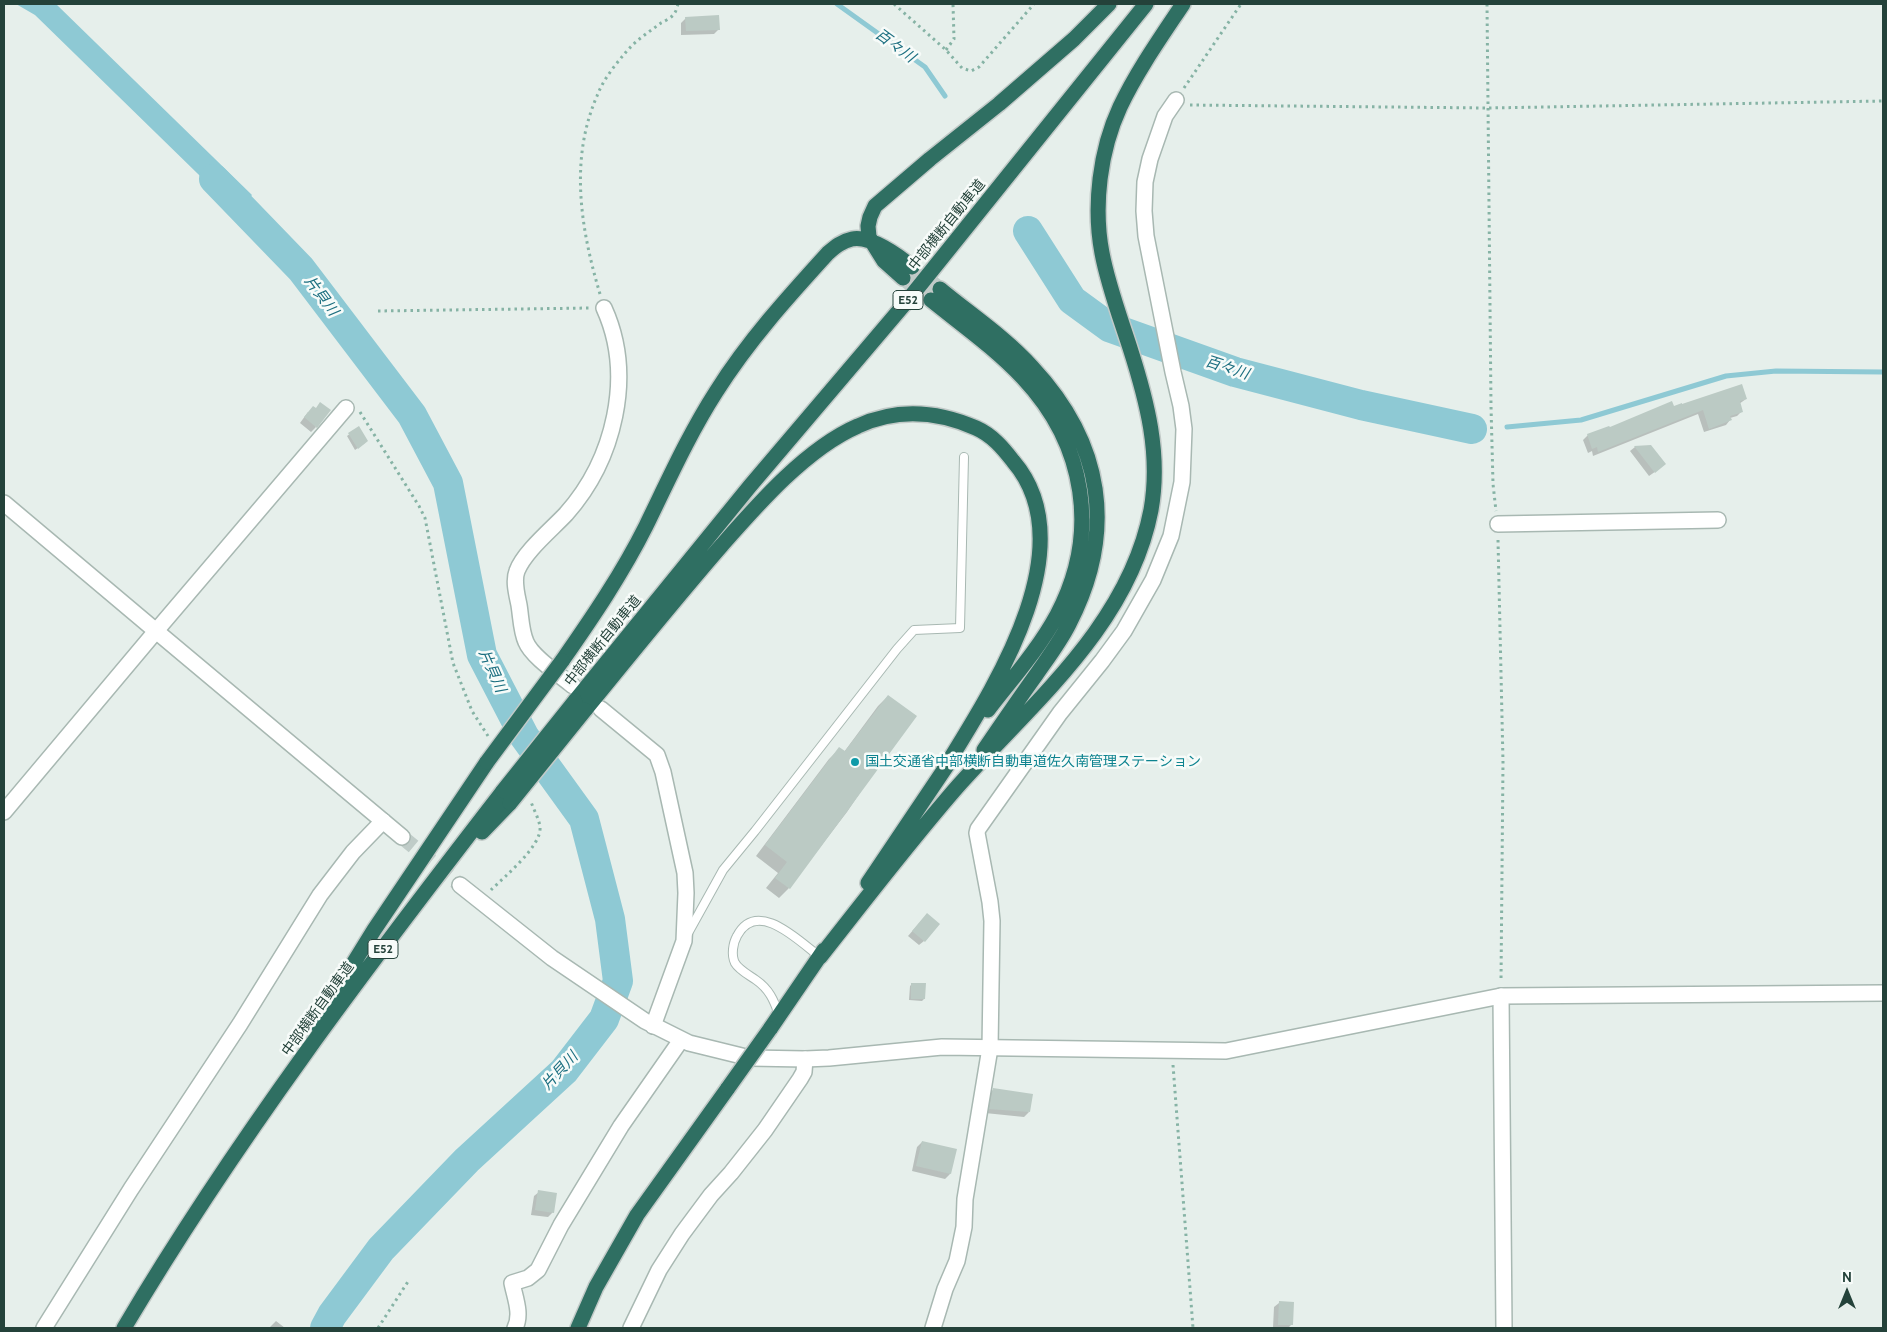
<!DOCTYPE html>
<meta charset="utf-8">
<style>
body{margin:0}
#map{position:relative;width:1887px;height:1332px;overflow:hidden;background:#e6efeb;font-family:Cabin,sans-serif}
canvas{display:block}
.frame{position:absolute;inset:0;border:5px solid #24423a;pointer-events:none}
.north{position:absolute;left:1822px;top:1267px;width:50px;height:50px;-webkit-text-stroke:4px #f7fbf9;paint-order:stroke;rotate:0deg;font-size:14px;font-weight:700;line-height:20px;text-align:center;color:#24423a}
.north::after{content:'';display:block;margin:auto;width:18px;height:22px;background:#24423a;clip-path:polygon(50% 0,100% 100%,50% 72%,0 100%)}
</style>
<div id="map">
<canvas width="1887" height="1332"></canvas>
<div class="frame"></div>
<div class="north">N</div>
</div>
<script>
const g = document.querySelector('canvas').getContext('2d');
g.lineJoin = 'round';
function fillPath(path, color) { g.fillStyle = color; g.fill(path, 'evenodd'); }
function stroke(path, color, width, dash) { g.strokeStyle = color; g.lineWidth = width; g.lineCap = dash ? 'butt' : 'round'; g.setLineDash(dash || []); g.stroke(path); }
function write(font, color, halo, rows, align = 'center') {
  g.font = font + ' Cabin,"Noto Sans JP",sans-serif'; g.lineWidth = 5; g.setLineDash([]); g.textBaseline = 'middle'; g.strokeStyle = halo; g.fillStyle = color; for (const [text, x, y, turn = 0] of rows) {
    g.save(); g.translate(x, y); g.rotate((+turn || 0) * Math.PI / 180); g.textAlign = isNaN(turn) ? turn : align; if (halo) g.strokeText(text, 0, 0); g.fillText(text, 0, 0); g.restore();
  }
}
fillPath(new Path2D(`
 M 16,4 L 56,4 L 252,195 L 238,213 L 35,15 Z`), '#8ec9d4');
fillPath(new Path2D(`
 M 686,18 L 718,30 L 714,34 L 681,35 L 681,23 Z
 M 1746,399 L 1739,404 L 1742,411 L 1737,416 L 1730,418 L 1730,420 L 1726,425 L 1704,432 L 1698,414 L 1593,456 L 1592,451 L 1588,453 L 1583,440 L 1588,435 L 1673,407 Z
 M 308,412 L 316,427 L 311,432 L 300,423 Z
 M 358,428 L 365,443 L 355,450 L 347,436 Z
 M 1650,446 L 1659,469 L 1649,476 L 1630,451 L 1635,447 Z
 M 888,696 L 874,772 L 847,812 L 789,888 L 779,898 L 766,888 L 778,873 L 756,856 L 829,759 L 839,749 L 844,752 L 878,706 Z
 M 922,920 L 924,941 L 919,945 L 908,936 Z
 M 912,984 L 924,999 L 922,1001 L 909,1000 L 910,986 Z
 M 993,1090 L 1029,1112 L 1024,1117 L 985,1113 L 988,1094 Z
 M 922,1142 L 955,1150 L 950,1174 L 945,1179 L 912,1171 L 917,1147 Z
 M 539,1192 L 553,1212 L 548,1217 L 531,1215 L 534,1196 Z
 M 1279,1303 L 1291,1325 L 1288,1328 L 1273,1328 L 1274,1307 Z
 M 276,1321 L 285,1328 L 269,1328 Z`), '#0003');
stroke(new Path2D(`
 M 837,4 L 925,67 L 945,96
 M 1507,427 L 1581,420 L 1726,376 L 1776,371 L 1883,372`), '#8ec9d4', 5);
stroke(new Path2D(`
 M 214,179 L 301,269 L 412,415 L 448,483 L 482,655 L 524,736 L 584,819 L 610,919 L 618,981 L 604,1019 L 564,1071 L 467,1160 L 381,1249 L 332,1315 L 325,1328
 M 1028,231 L 1072,300 L 1109,327 L 1235,372 L 1361,405 L 1472,429`), '#8ec9d4', 30);
fillPath(new Path2D(`
 M 719,15 L 720,30 L 686,31 L 685,17 Z
 M 1742,384 L 1747,399 L 1740,401 L 1743,412 L 1730,416 L 1732,420 L 1709,429 L 1703,410 L 1598,452 L 1597,447 L 1592,449 L 1587,434 L 1609,426 L 1610,427 L 1672,401 L 1674,406 L 1682,403 L 1682,404 Z
 M 320,402 L 331,410 L 317,428 L 304,417 L 313,406 L 316,408 Z
 M 359,426 L 368,441 L 358,449 L 348,433 Z
 M 1651,445 L 1666,464 L 1655,473 L 1634,446 Z
 M 888,695 L 917,716 L 790,889 L 775,878 L 787,862 L 765,845 L 839,747 L 845,751 Z
 M 927,913 L 940,924 L 925,942 L 912,931 Z
 M 911,983 L 926,983 L 925,999 L 911,999 Z
 M 993,1088 L 1033,1094 L 1030,1112 L 989,1109 Z
 M 922,1141 L 957,1149 L 951,1174 L 916,1166 Z
 M 538,1190 L 557,1193 L 554,1213 L 535,1210 Z
 M 1279,1301 L 1294,1302 L 1293,1325 L 1278,1325 Z`), '#bbcac4');
stroke(new Path2D(`
 M 402,837 L 460,885`), '#bfccc8', 15, [15, 8]);
stroke(new Path2D(`
 M 912,267 L 940,289
 M 903,278 L 931,300`), '#bfccc8', 15, [15, 8]);
const service = new Path2D(`
 M 687,935 L 723,870 L 755,831 L 897,649 L 914,630 L 960,628 L 964,457
 M 779,1015 C 774,1000 769,989 756,980 C 749,975 739,970 735,963 C 731,955 733,943 737,936 C 757,898 799,941 820,957`);
const minor = new Path2D(`
 M 4,503 L 156,631 L 346,408
 M 1498,524 L 1718,520
 M 573,686 C 560,675 532,657 526,642 C 521,631 521,617 519,605 C 517,595 513,581 517,571 C 524,552 552,529 566,514 C 614,460 635,376 604,308
 M 601,709 L 657,755 L 663,772 L 685,873 L 686,893 L 684,941 L 653,1026
 M 1501,996 L 1504,1328
 M 44,1328 L 131,1189 L 240,1024 L 320,895 L 353,852 L 383,821
 M 515,1328 C 522,1314 515,1298 512,1283 L 528,1278 L 538,1270 L 561,1225 L 621,1126 L 681,1040
 M 631,1328 L 659,1270 L 682,1234 L 711,1195 L 731,1173 L 765,1130 L 800,1079 L 804,1072 L 805,1059
 M 933,1328 L 945,1289 L 957,1261 L 964,1227 L 965,1199 L 990,1048 L 992,921 L 990,902 L 977,833 L 978,829 L 1060,713 L 1102,661 L 1124,631 L 1153,580 L 1171,536 L 1182,482 L 1184,429 L 1181,406 L 1173,372 L 1146,236 L 1144,211 L 1145,182 L 1150,159 L 1165,116 L 1176,100`);
const tertiary = new Path2D(`
 M 4,812 L 156,631 L 402,837
 M 460,885 L 552,958 L 645,1021 L 689,1043 L 750,1058 L 805,1059 L 829,1058 L 942,1047 L 1226,1051 L 1501,996 L 1883,993`);
const motorway = new Path2D(`
 M 903,278 L 884,261 L 869,237 L 868,226 L 870,217 L 875,206 L 930,159 L 999,104 L 1074,39 L 1109,4
 M 940,289 C 970,314 1005,337 1032,367 C 1103,443 1117,531 1069,624 C 1060,642 1047,659 1036,675 C 1018,700 1001,725 984,750
 M 931,300 C 962,325 996,349 1023,378 C 1086,445 1100,534 1057,615 C 1038,650 1011,680 988,710
 M 562,661 C 592,618 622,574 646,526 C 668,481 689,434 716,392 C 748,341 788,297 828,253 C 835,247 842,241 852,239 C 870,235 899,256 912,267
 M 575,701 L 750,486 L 908,300 L 1146,4
 M 585,710 C 630,655 675,599 722,545 C 758,504 807,448 858,426 C 897,408 937,411 976,428 C 992,435 1003,448 1013,461 C 1087,547 992,691 944,769
 M 482,832 L 510,803
 M 868,883 L 950,761
 M 820,957 C 865,900 910,841 958,786 C 1032,703 1129,625 1151,510 C 1161,454 1147,401 1130,348 C 1120,317 1108,285 1102,253 C 1093,206 1100,150 1120,107 C 1137,71 1161,37 1183,4
 M 316,1024 L 374,930 L 487,762
 M 770,1029 L 824,950
 M 124,1328 C 236,1139 369,964 503,791
 M 578,1328 L 596,1287 L 637,1215 L 728,1088`);
stroke(service, '#a8b8b2', 10);
stroke(minor, '#a8b8b2', 18);
stroke(tertiary, '#a8b8b2', 18);
stroke(motorway, '#c2cac8', 18);
stroke(new Path2D(`
 M 894,4 L 946,50 L 962,68 L 971,71 L 979,67 L 1034,4
 M 1487,4 L 1491,406 L 1493,484 L 1496,511
 M 946,50 L 954,39 L 953,4
 M 1184,88 L 1241,4
 M 1190,105 L 1488,108 L 1883,101
 M 600,294 C 581,230 569,160 597,96 C 603,80 615,65 626,52 C 636,40 649,32 661,23 C 665,21 671,18 674,14 C 676,12 677,7 678,4
 M 378,311 L 590,308
 M 360,412 L 419,506 L 425,518 L 453,663 L 472,711 L 488,736
 M 1498,540 L 1503,762 L 1501,981
 M 491,890 C 504,877 542,846 540,827 C 539,819 534,810 531,802
 M 1173,1065 L 1193,1328
 M 378,1328 L 409,1280`), '#86b3a5', 3, [2.5, 4]);
stroke(service, '#fff', 8);
stroke(minor, '#fff', 15);
stroke(tertiary, '#fff', 15);
stroke(motorway, '#2f6f62', 15);
const motorwayBridge = new Path2D(`
 M 487,762 L 562,661
 M 503,791 L 575,701
 M 510,803 L 585,710
 M 728,1088 L 770,1029`);
stroke(motorwayBridge, '#c2cac8', 18, []);
stroke(motorwayBridge, '#2f6f62', 15);
for (const [x, y, r, color] of [
 [855,762,5,"#0f9aa8"]
]) { const dot = new Path2D(); dot.arc(x, y, r, 0, 2 * Math.PI); g.fillStyle = color; g.fill(dot); stroke(dot, '#f7fbf9', 2); }
for (const [x, y, w] of [
 [908,300,30],
 [383,949,30]
]) { const box = new Path2D(); box.roundRect(x - w / 2, y - 9.5, w, 19, 4); g.fillStyle = '#f7fbf9'; g.fill(box); stroke(box, '#24423a', 1); }
write('bold 12px', '#24423a', null, [
 ["E52",908,300],
 ["E52",383,949]
]);
write('14px', '#24423a', '#f7fbf9', [
 ["中部横断自動車道",947,225,-51],
 ["中部横断自動車道",603,641,-51],
 ["中部横断自動車道",318,1009,-54]
]);
write('14px', '#0d838f', '#f7fbf9', [
 ["国土交通省中部横断自動車道佐久南管理ステーション",865,762]
], 'left');
write('italic 15px', '#1c6f80', '#f7fbf9', [
 ["百々川",895,46,36],
 ["片貝川",321,296,53],
 ["百々川",1227,368,18],
 ["片貝川",492,671,66],
 ["片貝川",560,1071,-47]
]);
</script>
